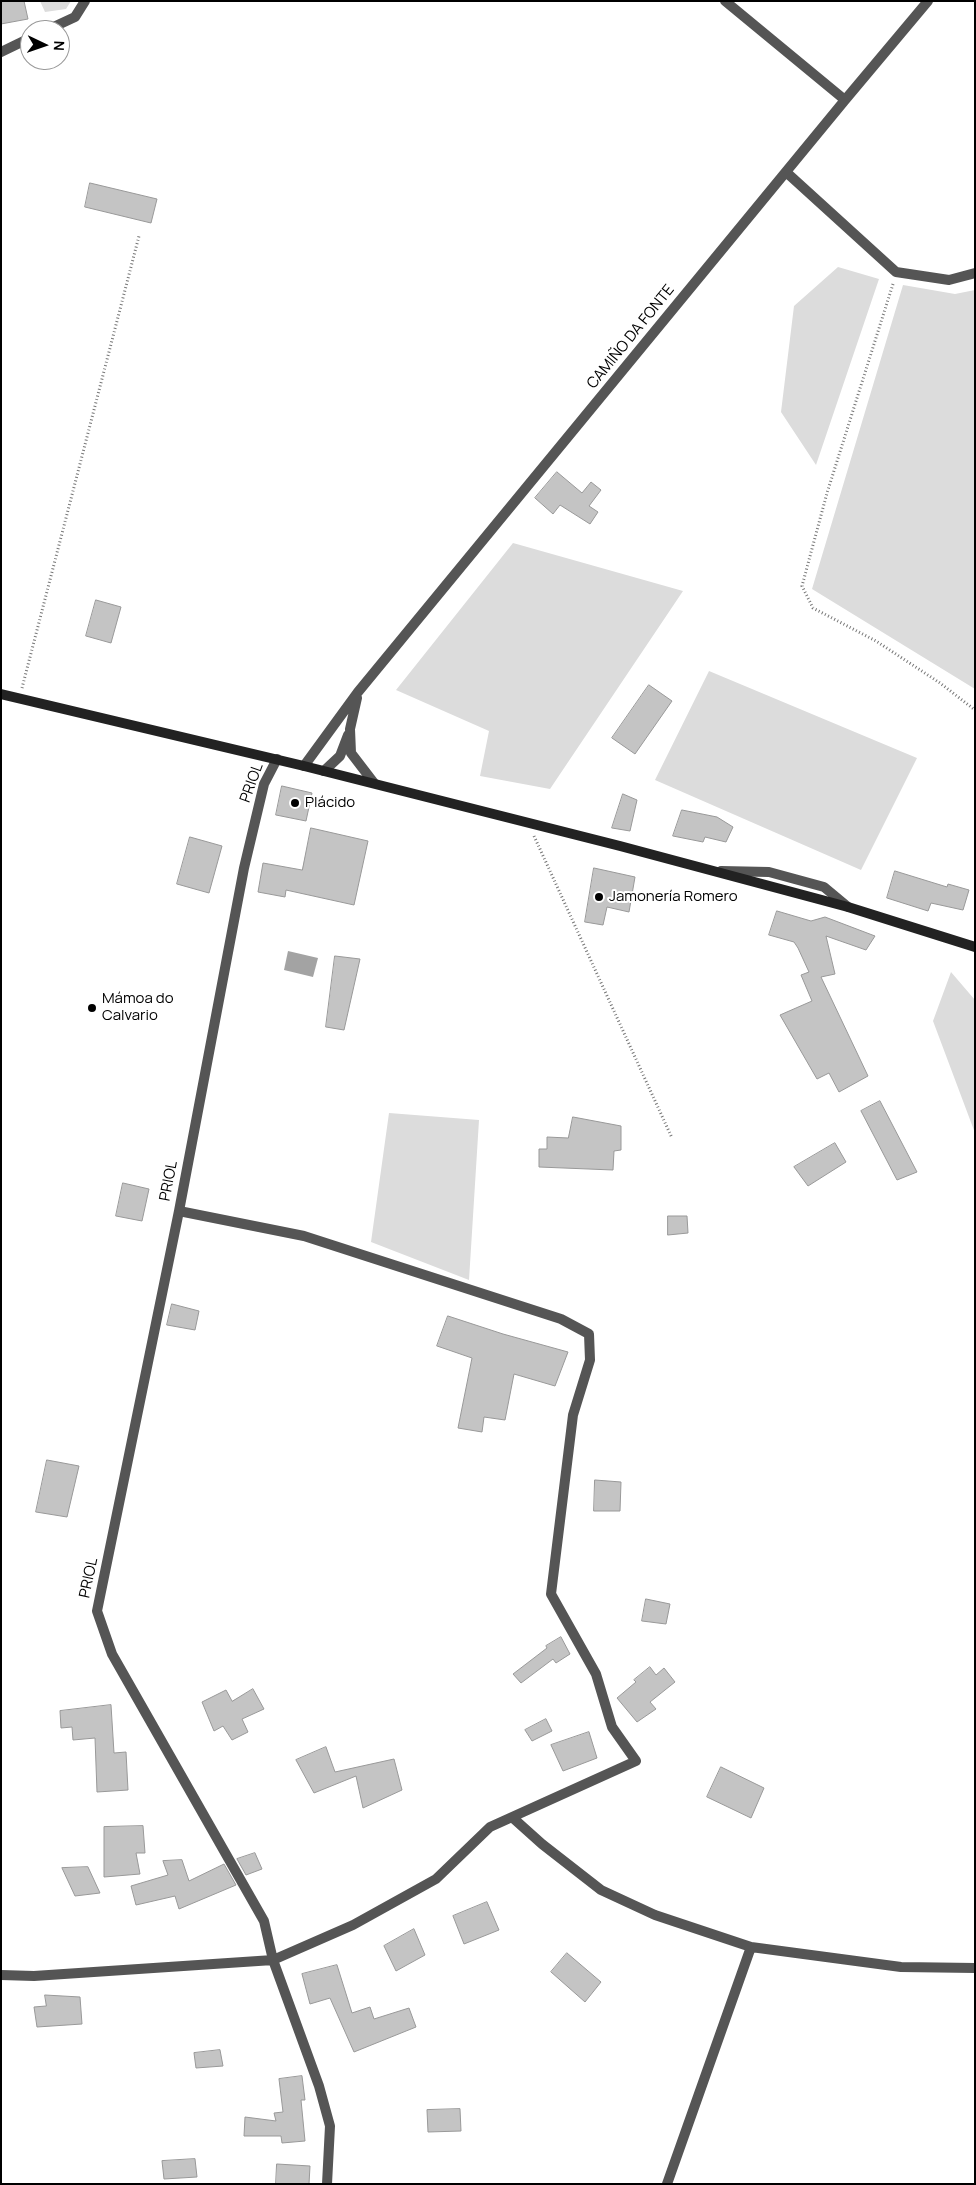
<!DOCTYPE html>
<meta charset="utf-8">
<style>
body{margin:0}
#map{position:relative;width:976px;height:2185px;overflow:hidden;background:#fff;font-family:Manrope,sans-serif}
canvas{display:block}
.frame{position:absolute;inset:0;border:2px solid #000;pointer-events:none}
.north{position:absolute;left:20px;top:20px;width:50px;height:50px;box-sizing:border-box;background:#fff;border:1px solid #999;border-radius:50%;rotate:93deg;font-size:14px;font-weight:700;line-height:20px;text-align:center;color:#000}
.north::after{content:'';display:block;margin:auto;width:18px;height:22px;background:#000;clip-path:polygon(50% 0,100% 100%,50% 72%,0 100%)}
</style>
<div id="map">
<canvas width="976" height="2185"></canvas>
<div class="frame"></div>
<div class="north">N</div>
</div>
<script>
const g = document.querySelector('canvas').getContext('2d');
g.lineJoin = 'round';
function fillPath(path, color) { g.fillStyle = color; g.fill(path, 'evenodd'); }
function stroke(path, color, width, dash) { g.strokeStyle = color; g.lineWidth = width; g.lineCap = dash ? 'butt' : 'round'; g.setLineDash(dash || []); g.stroke(path); }
function write(font, color, halo, rows, align = 'center') {
  g.font = font + ' Manrope,sans-serif'; g.lineWidth = 4; g.setLineDash([]); g.textBaseline = 'middle'; g.strokeStyle = halo; g.fillStyle = color; for (const [text, x, y, turn = 0] of rows) {
    g.save(); g.translate(x, y); g.rotate((+turn || 0) * Math.PI / 180); g.textAlign = isNaN(turn) ? turn : align; if (halo) g.strokeText(text, 0, 0); g.fillText(text, 0, 0); g.restore();
  }
}
fillPath(new Path2D(`
 M 40,1 L 71,1 L 66,9 L 45,12 Z
 M 838,267 L 879,279 L 816,465 L 781,412 L 794,306 Z
 M 903,285 L 955,294 L 975,290 L 975,689 L 812,589 Z
 M 513,543 L 683,591 L 550,789 L 480,776 L 489,731 L 396,690 Z
 M 709,671 L 917,758 L 861,870 L 655,780 Z
 M 951,972 L 975,1000 L 975,1133 L 933,1021 Z
 M 389,1113 L 479,1120 L 469,1280 L 371,1242 Z`), '#dcdcdc');
fillPath(new Path2D(`
 M 288,951 L 318,958 L 313,977 L 284,970 Z`), '#a3a3a3');
const building = new Path2D(`
 M 1,1 L 24,1 L 28,19 L 1,24 Z
 M 90,183 L 157,199 L 151,223 L 85,207 Z
 M 557,472 L 582,493 L 591,482 L 601,490 L 589,506 L 598,512 L 590,524 L 560,505 L 553,514 L 535,498 Z
 M 96,600 L 121,607 L 111,643 L 86,636 Z
 M 649,685 L 672,701 L 635,754 L 612,738 Z
 M 282,786 L 312,793 L 306,821 L 276,815 Z
 M 623,794 L 637,800 L 630,831 L 612,828 Z
 M 682,810 L 717,817 L 733,827 L 726,842 L 705,837 L 703,842 L 673,836 Z
 M 311,828 L 368,841 L 354,905 L 286,890 L 285,897 L 258,892 L 263,863 L 302,870 Z
 M 190,837 L 222,846 L 209,893 L 177,884 Z
 M 594,868 L 635,877 L 629,912 L 607,907 L 603,925 L 585,922 Z
 M 895,871 L 947,887 L 948,884 L 969,890 L 963,910 L 931,903 L 928,911 L 887,898 Z
 M 777,911 L 811,921 L 825,917 L 875,936 L 866,950 L 826,936 L 835,974 L 821,977 L 868,1076 L 839,1092 L 829,1073 L 817,1079 L 780,1015 L 812,1001 L 801,975 L 809,972 L 798,948 L 794,942 L 769,935 Z
 M 335,956 L 360,959 L 344,1030 L 326,1027 Z
 M 880,1101 L 917,1172 L 897,1180 L 861,1111 Z
 M 573,1117 L 621,1126 L 621,1150 L 614,1151 L 613,1170 L 539,1167 L 539,1149 L 547,1149 L 547,1137 L 568,1138 Z
 M 835,1143 L 846,1162 L 808,1186 L 794,1167 Z
 M 123,1183 L 149,1189 L 142,1221 L 116,1216 Z
 M 668,1216 L 687,1216 L 688,1233 L 668,1235 Z
 M 172,1304 L 199,1311 L 195,1330 L 167,1325 Z
 M 448,1316 L 503,1334 L 568,1352 L 555,1386 L 514,1374 L 505,1420 L 484,1417 L 482,1432 L 458,1428 L 472,1358 L 437,1346 Z
 M 47,1460 L 79,1466 L 67,1517 L 36,1512 Z
 M 595,1480 L 621,1482 L 620,1511 L 594,1511 Z
 M 646,1599 L 670,1604 L 666,1624 L 642,1621 Z
 M 561,1637 L 570,1654 L 556,1663 L 553,1659 L 521,1683 L 513,1674 L 547,1648 L 546,1646 Z
 M 650,1667 L 656,1675 L 664,1668 L 675,1682 L 650,1702 L 656,1709 L 637,1722 L 617,1698 L 636,1682 L 634,1680 Z
 M 253,1689 L 264,1709 L 242,1719 L 248,1732 L 232,1740 L 223,1726 L 214,1731 L 202,1702 L 226,1690 L 232,1701 Z
 M 111,1705 L 114,1753 L 126,1752 L 128,1790 L 97,1792 L 95,1738 L 73,1740 L 72,1727 L 61,1728 L 60,1711 Z
 M 546,1719 L 552,1731 L 532,1741 L 525,1730 Z
 M 589,1732 L 597,1758 L 563,1771 L 551,1745 Z
 M 326,1747 L 335,1772 L 394,1759 L 402,1790 L 363,1808 L 356,1776 L 314,1793 L 296,1760 Z
 M 721,1767 L 764,1788 L 751,1818 L 707,1797 Z
 M 143,1826 L 145,1853 L 136,1853 L 140,1874 L 104,1877 L 104,1827 Z
 M 255,1853 L 262,1869 L 246,1875 L 237,1859 Z
 M 182,1860 L 189,1881 L 224,1864 L 236,1885 L 179,1909 L 175,1896 L 136,1905 L 131,1886 L 168,1875 L 163,1861 Z
 M 88,1867 L 100,1893 L 75,1896 L 62,1868 Z
 M 487,1902 L 499,1930 L 464,1944 L 453,1916 Z
 M 414,1929 L 425,1955 L 396,1971 L 384,1946 Z
 M 567,1953 L 601,1982 L 585,2002 L 551,1972 Z
 M 337,1965 L 352,2013 L 370,2007 L 374,2019 L 409,2008 L 416,2027 L 354,2052 L 330,1998 L 310,2004 L 302,1974 Z
 M 45,1995 L 80,1997 L 82,2024 L 37,2027 L 34,2007 L 46,2006 Z
 M 220,2050 L 223,2066 L 196,2068 L 194,2053 Z
 M 302,2076 L 305,2100 L 301,2100 L 305,2141 L 282,2143 L 281,2136 L 244,2136 L 245,2117 L 276,2121 L 274,2113 L 283,2112 L 279,2079 Z
 M 460,2109 L 461,2131 L 428,2132 L 427,2110 Z
 M 195,2159 L 197,2177 L 164,2179 L 162,2161 Z
 M 277,2164 L 310,2166 L 309,2184 L 276,2184 Z`);
fillPath(building, '#c4c4c4');
stroke(building, '#999', 1);
stroke(new Path2D(`
 M 893,284 L 827,493 L 802,586 L 813,608 L 876,641 L 940,683 L 975,710
 M 22,688 L 139,236
 M 534,836 L 672,1138`), '#777', 3, [1, 2.5]);
stroke(new Path2D(`
 M 721,871 L 769,872 L 824,887 L 848,907`), '#555', 10);
stroke(new Path2D(`
 M 725,1 L 845,100
 M 47,30 L 75,17 L 85,1
 M 1,52 L 30,38
 M 786,172 L 896,272 L 949,280 L 975,273
 M 357,698 L 350,729 L 351,753 L 374,783
 M 277,759 L 264,784 L 244,868 L 179,1211 L 97,1611 L 112,1654 L 264,1921 L 273,1960 L 319,2086 L 330,2126 L 327,2184
 M 304,766 L 358,692 L 845,100 L 928,1
 M 324,771 L 340,756 L 348,735
 M 513,1818 L 542,1844 L 601,1890 L 655,1915 L 751,1947 L 901,1967 L 975,1968
 M 1,1975 L 34,1976 L 273,1960 L 353,1925 L 436,1879 L 490,1827 L 636,1761 L 612,1727 L 596,1674 L 551,1594 L 573,1415 L 590,1360 L 589,1334 L 561,1319 L 304,1236 L 179,1211
 M 667,2184 L 751,1947`), '#555', 10);
stroke(new Path2D(`
 M 1,694 L 304,766 L 620,846 L 848,907 L 975,947`), '#222', 10);
for (const [x, y, r, color] of [
 [295,803,5,"#000"],
 [599,897,5,"#000"],
 [92,1008,5,"#000"]
]) { const dot = new Path2D(); dot.arc(x, y, r, 0, 2 * Math.PI); g.fillStyle = color; g.fill(dot); stroke(dot, '#fff', 2); }
write('15px', '#000', '#fff', [
 ["CAMIÑO DA FONTE",631,337,-51],
 ["PRIOL",252,783,-70],
 ["PRIOL",169,1181,-79],
 ["PRIOL",89,1578,-78]
]);
write('15px', '#000', '#fff', [
 ["Plácido",305,803],
 ["Jamonería Romero",609,897],
 ["Mámoa do",102,999],
 ["Calvario",102,1016]
], 'left');
</script>
